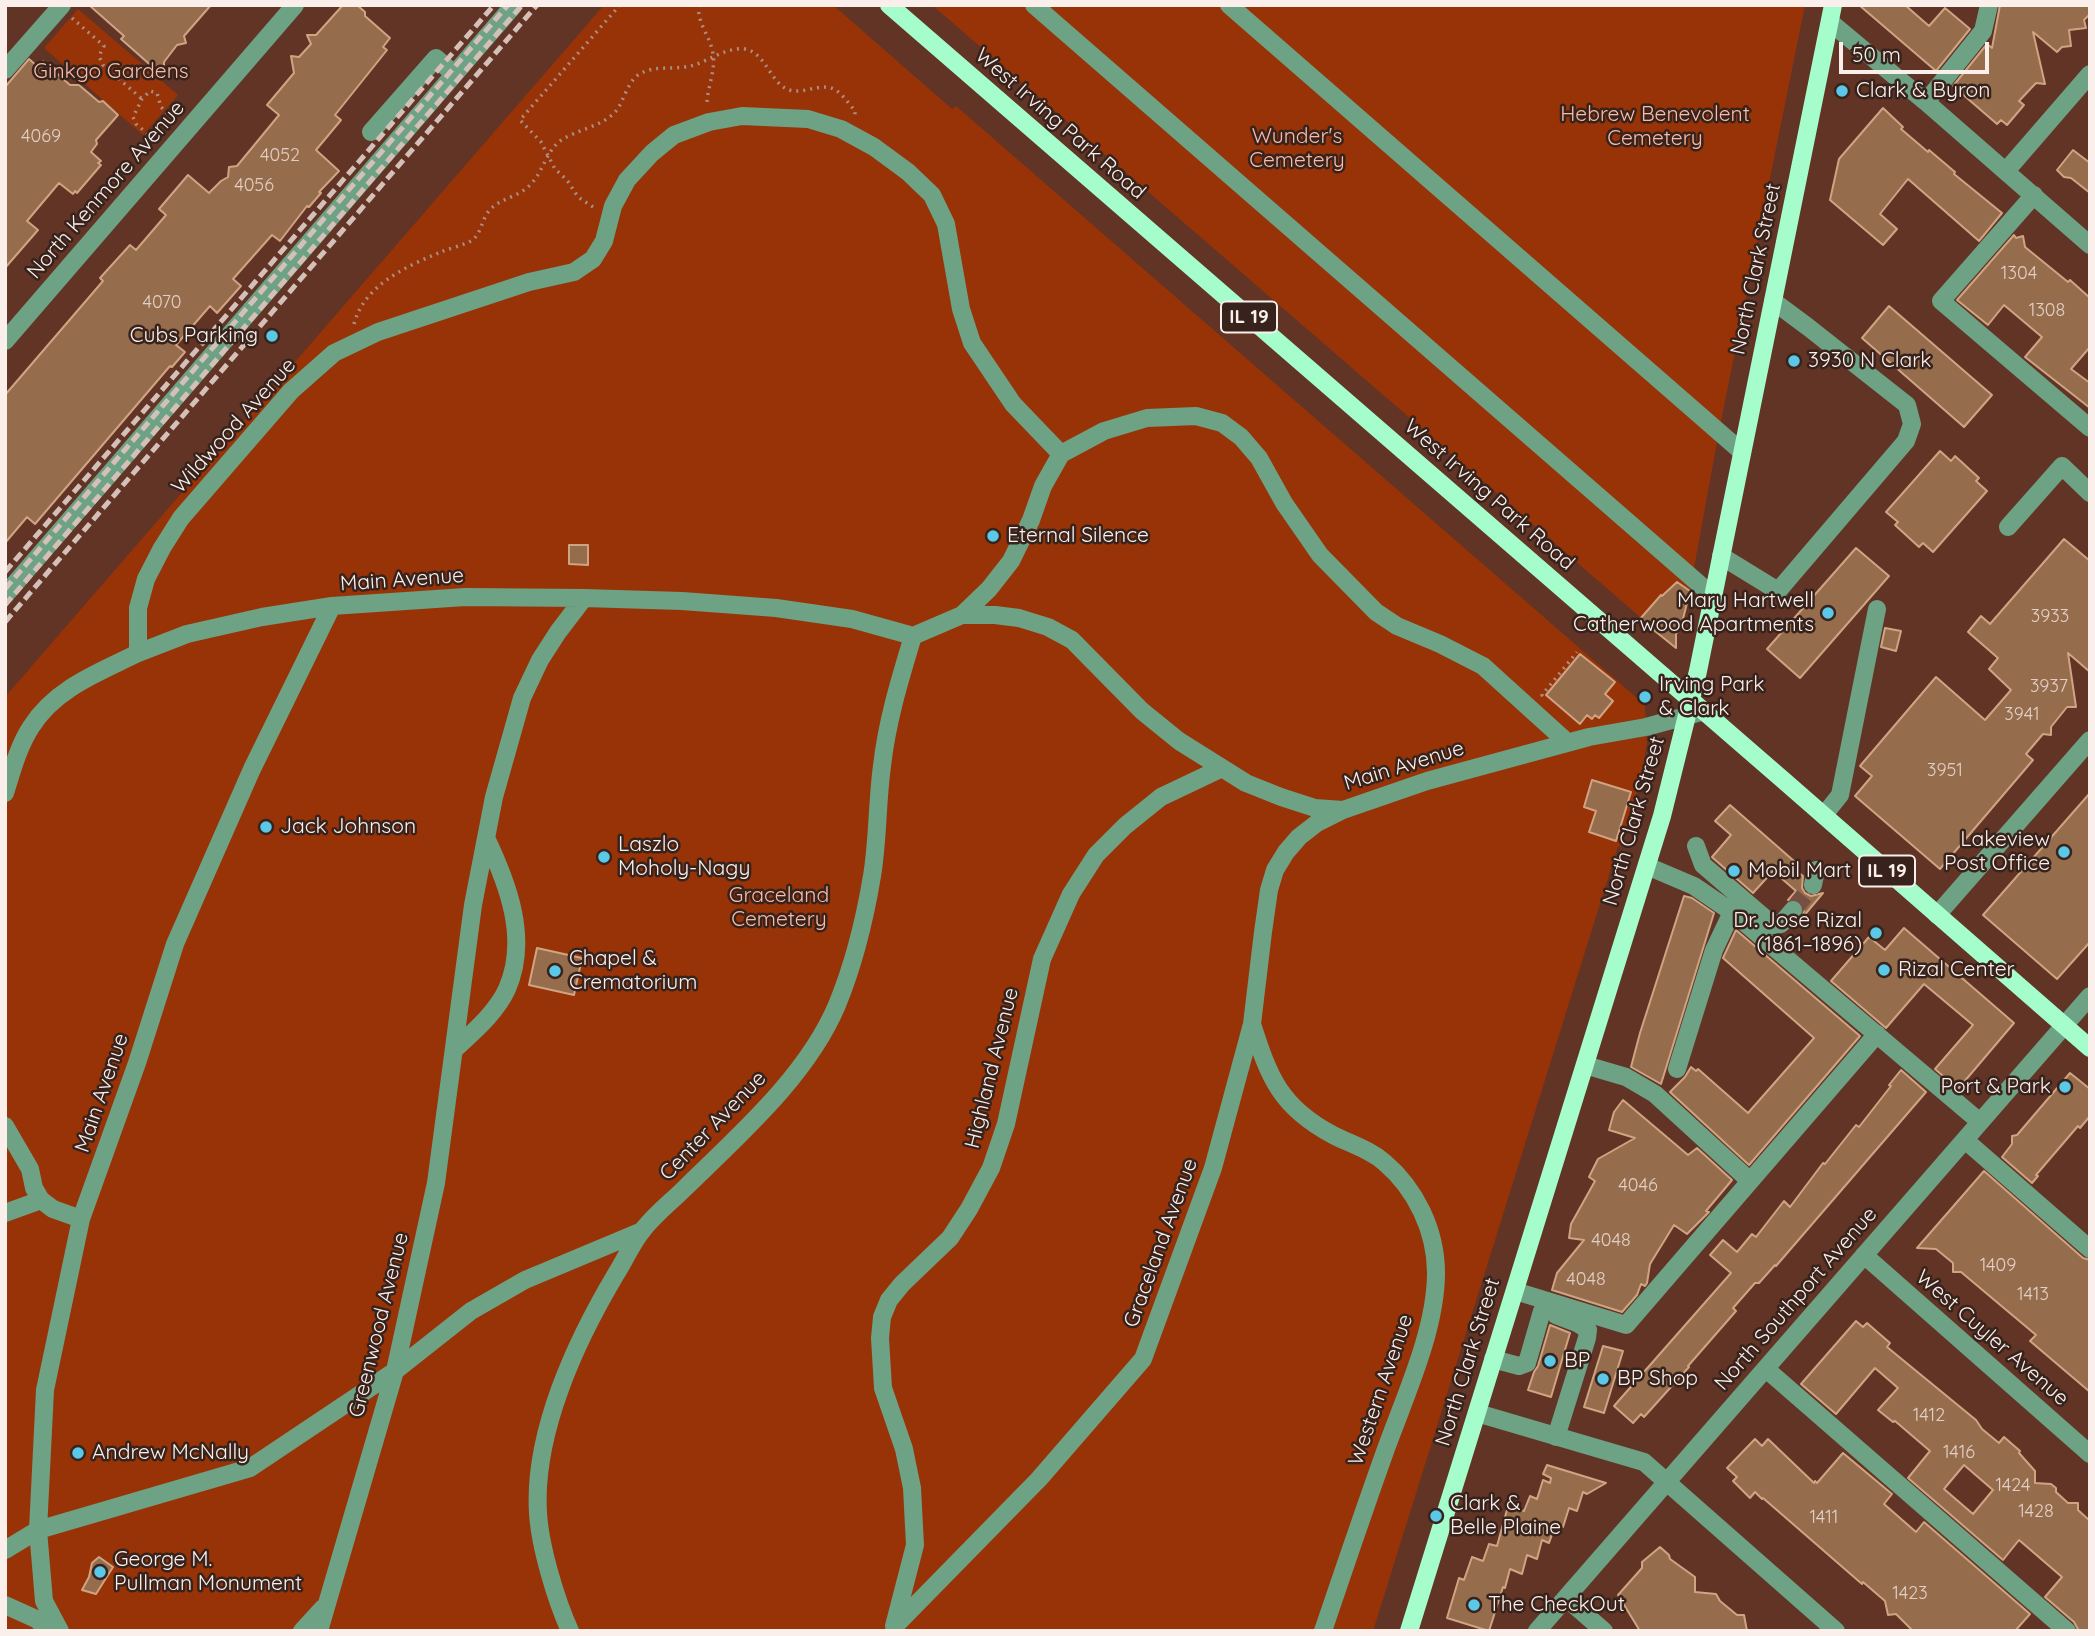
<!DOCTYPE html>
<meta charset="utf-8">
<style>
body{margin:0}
#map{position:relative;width:2095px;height:1636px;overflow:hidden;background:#613425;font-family:Quicksand,sans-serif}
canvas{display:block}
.frame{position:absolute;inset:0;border:7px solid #fbefeb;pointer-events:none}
.scale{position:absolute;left:1839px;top:42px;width:150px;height:32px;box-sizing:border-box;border:4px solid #fbefeb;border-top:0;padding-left:9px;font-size:21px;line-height:24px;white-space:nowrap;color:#fbefeb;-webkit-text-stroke:5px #37231c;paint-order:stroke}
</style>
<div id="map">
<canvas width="2095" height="1636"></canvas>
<div class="frame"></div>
<div class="scale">50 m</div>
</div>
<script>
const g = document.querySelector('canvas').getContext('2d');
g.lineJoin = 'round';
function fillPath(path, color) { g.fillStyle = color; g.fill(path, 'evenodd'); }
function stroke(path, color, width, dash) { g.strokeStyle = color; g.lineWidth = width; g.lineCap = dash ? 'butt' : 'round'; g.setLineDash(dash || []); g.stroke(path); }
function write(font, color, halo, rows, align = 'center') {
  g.font = font + ' Quicksand,sans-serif'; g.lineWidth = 5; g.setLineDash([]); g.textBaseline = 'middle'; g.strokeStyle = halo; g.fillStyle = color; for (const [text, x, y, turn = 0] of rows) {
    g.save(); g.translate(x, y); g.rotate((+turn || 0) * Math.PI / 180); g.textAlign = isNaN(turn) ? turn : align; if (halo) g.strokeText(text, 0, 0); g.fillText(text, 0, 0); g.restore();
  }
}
fillPath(new Path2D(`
 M 604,5 L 833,5 L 952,109 L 956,106 L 1645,705 L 1647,743 L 1641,779 L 1621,847 L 1618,846 L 1373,1631 L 5,1631 L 5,697 Z
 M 932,5 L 1805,5 L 1719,431 L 1690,590 L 1676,633 L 1669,642 Z
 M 78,9 L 178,95 L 143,135 L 44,48 Z`), '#983308');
const building = new Path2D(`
 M 89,5 L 211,5 L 184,36 L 186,43 L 177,45 L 164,62 L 164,77 L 121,39 L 124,36 Z
 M 343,5 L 357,5 L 365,12 L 365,16 L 390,38 L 383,47 L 387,50 L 335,115 L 341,120 L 316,150 L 339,171 L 319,192 L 321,193 L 309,207 L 307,206 L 280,241 L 272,235 L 233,279 L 241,286 L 217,313 L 210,306 L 176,345 L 185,352 L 172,367 L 170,366 L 35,524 L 27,517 L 5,543 L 5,395 L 103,281 L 100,278 L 130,245 L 136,250 L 166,215 L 159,209 L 188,175 L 209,193 L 221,181 L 228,177 L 229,167 L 237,166 L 279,115 L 267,105 L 294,73 L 291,56 L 299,57 L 311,44 L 307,35 L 316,35 Z
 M 1859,5 L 1905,5 L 1929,26 L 1945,8 L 1970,29 L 1936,71 Z
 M 2000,5 L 2090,5 L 2090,14 L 2084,20 L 2086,28 L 2069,30 L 2071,46 L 2062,47 L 2057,52 L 2033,32 L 2045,84 L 2036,83 L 2019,101 L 2024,105 L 2007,125 L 2001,120 L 1997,124 L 1953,86 L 1987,44 L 1992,48 Z
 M 29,59 L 38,67 L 43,61 L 70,85 L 79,85 L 99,102 L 103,101 L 118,115 L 96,140 L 97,144 L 91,152 L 101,161 L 98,163 L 101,165 L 77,193 L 75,191 L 73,194 L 59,183 L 27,221 L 38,230 L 5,268 L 5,87 Z
 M 1883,108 L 1903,127 L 1901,129 L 1928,152 L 1929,150 L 1955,172 L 1954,174 L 2002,213 L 1979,241 L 1908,179 L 1880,214 L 1897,229 L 1883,245 L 1830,200 L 1839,159 Z
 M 2073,150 L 2090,163 L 2090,193 L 2071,178 L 2064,177 L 2057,170 Z
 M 2014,235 L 2016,238 L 2023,236 L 2025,247 L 2068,282 L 2070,280 L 2090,298 L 2090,347 L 2071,369 L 2090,383 L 2090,408 L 2025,357 L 2042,337 L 2004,305 L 1988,325 L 1957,300 Z
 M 1889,306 L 1992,395 L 1964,427 L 1862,338 Z
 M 1940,451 L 1951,461 L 1955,456 L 1979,478 L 1976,481 L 1987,491 L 1933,552 L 1923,543 L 1919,547 L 1895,525 L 1898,522 L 1886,512 Z
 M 2064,539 L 2090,561 L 2090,672 L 2068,653 L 2076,707 L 2067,707 L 2051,727 L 2051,735 L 2043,734 L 2026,754 L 2033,760 L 1940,869 L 1855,796 L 1872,776 L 1860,766 L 1936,677 L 1985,720 L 2011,690 L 1989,669 L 1998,658 L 1968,632 L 1981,616 L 1990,624 Z
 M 569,545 L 588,545 L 588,565 L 569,564 Z
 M 1856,548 L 1889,576 L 1800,678 L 1767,649 Z
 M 1677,582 L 1690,591 L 1681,627 L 1676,634 L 1676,648 L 1640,619 L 1661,595 L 1662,596 Z
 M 1885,628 L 1901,631 L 1896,651 L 1881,647 Z
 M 1580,654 L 1615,682 L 1605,694 L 1613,701 L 1599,718 L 1595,715 L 1592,719 L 1587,715 L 1580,724 L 1546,695 Z
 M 1592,780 L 1631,792 L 1616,841 L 1589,832 L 1596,811 L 1584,807 Z
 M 2090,793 L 2090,942 L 2057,979 L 1983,915 Z
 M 1730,805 L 1794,861 L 1790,866 L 1803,876 L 1802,888 L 1805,893 L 1811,896 L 1823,893 L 1802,918 L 1804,911 L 1801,902 L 1794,899 L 1788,900 L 1796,891 L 1773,871 L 1753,893 L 1713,858 L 1712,857 L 1731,835 L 1715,821 Z
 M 1684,896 L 1692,898 L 1714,913 L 1661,1084 L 1631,1067 L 1640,1033 Z
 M 1904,928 L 2014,1023 L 1958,1089 L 1935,1069 L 1973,1025 L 1924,984 L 1886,1028 L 1831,981 L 1869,937 L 1885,950 Z
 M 1736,930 L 1860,1036 L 1749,1165 L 1670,1092 L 1685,1077 L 1691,1067 L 1696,1071 L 1698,1069 L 1748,1113 L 1814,1038 L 1723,958 Z
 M 537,948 L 582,958 L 574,995 L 529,985 Z
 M 1901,1070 L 1926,1092 L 1776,1266 L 1775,1265 L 1759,1283 L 1755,1283 L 1733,1308 L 1736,1311 L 1688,1366 L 1689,1367 L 1644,1417 L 1641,1414 L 1633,1423 L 1614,1406 L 1731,1273 L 1710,1255 L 1723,1240 L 1737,1252 L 1752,1234 L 1756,1237 L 1784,1201 L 1790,1207 L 1823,1163 L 1825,1164 L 1856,1125 L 1859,1127 L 1891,1086 L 1889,1085 Z
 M 2070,1073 L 2090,1089 L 2090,1116 L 2080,1128 L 2078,1126 L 2036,1175 L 2038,1176 L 2032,1183 L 2002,1157 L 2012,1144 L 2012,1136 L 2017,1135 Z
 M 1623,1100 L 1688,1155 L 1697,1148 L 1732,1180 L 1706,1211 L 1709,1212 L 1687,1234 L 1674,1225 L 1650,1264 L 1647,1283 L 1645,1286 L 1641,1284 L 1637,1295 L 1622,1312 L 1552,1290 L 1557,1273 L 1584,1240 L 1569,1238 L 1571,1224 L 1595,1181 L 1589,1177 L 1598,1159 L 1635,1138 L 1609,1130 L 1614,1112 Z
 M 1984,1171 L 2083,1258 L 2090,1260 L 2090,1392 L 2030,1341 L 2036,1335 L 1961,1272 L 1953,1272 L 1953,1263 L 1936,1249 L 1917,1248 Z
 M 1856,1321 L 1863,1327 L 1867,1323 L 1890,1343 L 1887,1347 L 1976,1420 L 1982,1429 L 1999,1443 L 2004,1437 L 2020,1451 L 2019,1453 L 2035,1471 L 2035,1483 L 2051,1484 L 2056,1488 L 2056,1492 L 2068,1503 L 2078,1503 L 2078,1510 L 2090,1521 L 2090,1631 L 2079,1631 L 2074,1622 L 2045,1597 L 2062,1577 L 2019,1540 L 2003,1560 L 1908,1478 L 1930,1451 L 1895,1421 L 1893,1422 L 1878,1410 L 1898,1388 L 1875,1368 L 1836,1414 L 1801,1384 ZM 1964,1465 L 1993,1490 L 1973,1514 L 1944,1489 Z
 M 1550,1325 L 1570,1333 L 1551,1397 L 1528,1390 L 1534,1372 L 1538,1366 Z
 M 1603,1346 L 1623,1351 L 1604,1413 L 1584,1407 Z
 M 1755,1439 L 1762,1446 L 1768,1439 L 1814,1483 L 1815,1481 L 1817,1483 L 1843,1453 L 1892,1494 L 1884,1504 L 1916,1532 L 1924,1522 L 2030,1614 L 2015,1631 L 1913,1631 L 1896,1614 L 1888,1615 L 1885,1601 L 1863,1582 L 1862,1584 L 1763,1498 L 1762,1499 L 1755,1492 L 1750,1498 L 1733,1481 L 1737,1477 L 1727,1468 Z
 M 1547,1465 L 1606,1483 L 1587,1494 L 1583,1492 L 1577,1511 L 1569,1508 L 1563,1527 L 1556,1523 L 1549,1543 L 1542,1540 L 1537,1559 L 1527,1555 L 1522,1574 L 1510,1569 L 1505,1588 L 1503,1587 L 1489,1631 L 1447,1618 L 1459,1578 L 1464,1580 L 1472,1557 L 1483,1561 L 1489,1544 L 1497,1546 L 1508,1506 L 1524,1511 L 1530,1496 L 1537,1499 L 1543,1480 L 1550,1483 L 1551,1478 L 1543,1474 Z
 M 1660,1547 L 1669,1555 L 1670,1559 L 1695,1577 L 1695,1592 L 1716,1594 L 1720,1601 L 1737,1615 L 1744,1615 L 1747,1631 L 1640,1631 L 1618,1595 L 1642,1568 L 1642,1562 Z
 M 99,1557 L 113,1567 L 96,1594 L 82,1590 L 89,1577 L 92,1563 Z`);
fillPath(building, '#956c4c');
stroke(building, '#d0a483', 2);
stroke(new Path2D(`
 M 1793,910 L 1813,885`), '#785043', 18, [18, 9]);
stroke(new Path2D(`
 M 699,5 C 696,22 711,37 713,54 C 716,70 707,88 707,104
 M 72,18 L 104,46 L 99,56 L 103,65 L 142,99
 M 148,134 L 136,124 L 133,117 L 142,99 L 150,91 L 157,93 L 161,107 L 167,113
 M 593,207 L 578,197 L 567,180 L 555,169 L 541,142 L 520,120 L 620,5
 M 354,324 C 364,285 407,266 441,252 C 450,248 462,246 471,241 C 482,234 481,219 490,210 C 500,198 519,197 530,185 C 543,172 546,152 560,141 C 577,129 602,127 616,111 C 624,101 627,83 638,75 C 654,64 675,71 694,65 C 710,60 727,47 745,49 C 763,52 769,76 782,86 C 799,100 820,79 837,91 C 844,96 850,105 855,111 L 855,117
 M 1543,696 L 1542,695 L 1577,652`), '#aa8d83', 3.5, [2, 5]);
stroke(new Path2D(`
 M 1034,5 L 1713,596
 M 1229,5 L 1742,452
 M 1830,22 L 1926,102 L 2090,245
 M 5,70 L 62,5
 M 1926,102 L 1983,31 L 1989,5
 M 371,132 L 436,58 L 454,74
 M 2006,171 L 2090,74
 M 2034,195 L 1941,301 L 2090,428
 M 5,341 L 295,5
 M 2008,527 L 2062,466 L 2090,493
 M 1721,556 L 1778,591 L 1906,441 L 1912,424 L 1907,405 L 1808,327 L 1773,301
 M 5,595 L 514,5
 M 962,615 L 995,615 L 1019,618 L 1048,627 L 1072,640 L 1142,711 L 1179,741 L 1246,783 L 1281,797 L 1315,808 L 1343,810 L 1427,781 L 1589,737 L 1646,727 L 1701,712
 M 913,636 L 962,615 L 989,589 L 1011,561 L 1031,520 L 1043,486 L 1061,454 L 1104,431 L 1147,418 L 1196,416 L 1222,423 L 1241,437 L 1259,458 L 1284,503 L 1320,555 L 1376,612 L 1397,626 L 1440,644 L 1483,666 L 1568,743
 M 138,653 L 187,634 L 262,617 L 332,606
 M 5,793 C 12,771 18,747 31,727 C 55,688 100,672 138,653 L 138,608 L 146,579 L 162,548 L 181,518 L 291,391 L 334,353 L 378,332 L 529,282 L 574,272 L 593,259 L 604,241 L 613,206 L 627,180 L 652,153 L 674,135 L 709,122 L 742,116 L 808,119 L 841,129 L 874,147 L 908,172 L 932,195 L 946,224 L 961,309 L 972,343 L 1013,404 L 1061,454
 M 1824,815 L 1840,795 L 1877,609
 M 1696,846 L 1703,865 L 1773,925 L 1781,924 L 1793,910
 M 1647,866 L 1694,886 L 1732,912 L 1714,950 L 1677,1069
 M 1813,885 L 1816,870
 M 1732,912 L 1980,1122
 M 1937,915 L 2090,740
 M 1252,1024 C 1269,1077 1280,1107 1333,1135 C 1350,1144 1369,1149 1384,1162 C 1416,1189 1436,1231 1436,1273 C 1436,1329 1406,1394 1387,1446 C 1365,1507 1344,1569 1323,1631
 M 454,1050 C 473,1032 496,1013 507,989 C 529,939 508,884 486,838
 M 1585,1065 L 1626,1077 L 1655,1094 L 1749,1180
 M 5,1126 L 30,1169 L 34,1188 L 41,1200 L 53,1209 L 81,1219
 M 1965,1140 L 2090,1249
 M 5,1213 L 41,1200
 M 642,1231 L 525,1280 L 471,1311 L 395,1371 L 250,1468 L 38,1530 L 45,1390 L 81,1219 L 137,1063 L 175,944 L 252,769 L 332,606 L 465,597 L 584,598 L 682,601 L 776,608 L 852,619 L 913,636
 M 1864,1255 L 2090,1454
 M 1515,1291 L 1626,1325 L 1877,1034
 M 1556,1315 L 1577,1323 L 1588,1330 L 1587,1338 L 1556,1437
 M 1493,1359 L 1519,1366 L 1527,1363 L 1542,1311
 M 1766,1369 L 2067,1631
 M 1477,1413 L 1644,1462 L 1836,1631
 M 5,1550 L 38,1530 L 44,1601 L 60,1631
 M 1566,1598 L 1604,1631
 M 5,1605 L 36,1619 L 50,1631
 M 894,1626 L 915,1545 L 912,1488 L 904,1449 L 883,1388 L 880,1338 L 882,1317 L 889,1300 L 902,1284 L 950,1238 L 969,1209 L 991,1168 L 1006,1124 L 1042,959 L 1071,894 L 1096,855 L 1125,826 L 1161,797 L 1222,768
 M 895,1626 L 1039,1479 L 1143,1359 L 1213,1168 L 1252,1024 L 1263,932 L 1269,890 L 1275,870 L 1286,852 L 1299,837 L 1317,823 L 1343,810
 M 302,1631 L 323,1608
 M 319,1631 L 395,1371 L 436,1183 L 473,905 L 494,797 L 522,698 L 540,660 L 558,632 L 584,598
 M 570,1631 C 556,1600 540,1547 538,1513 C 533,1433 576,1341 616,1274 C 625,1260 632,1243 642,1231 C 654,1215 671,1202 685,1188 C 740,1134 807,1076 837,1005 C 853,966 865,918 872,876 C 878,840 877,803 882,766 C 887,721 900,679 913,636
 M 1537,1631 L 2090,996`), '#6da284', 18);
stroke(new Path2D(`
 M 889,5 L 1782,779 L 2090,1048
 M 1409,1631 L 1662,816 L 1698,671 L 1833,5`), '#a4fdcb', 18);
stroke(new Path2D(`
 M 5,572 L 494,5
 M 5,589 L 508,5
 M 5,605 L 522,5
 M 5,622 L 537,5`), '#d4c0b9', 5, [10, 5]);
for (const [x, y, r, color] of [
 [1842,91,7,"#5ac8e6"],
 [272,336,7,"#5ac8e6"],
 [1794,361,7,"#5ac8e6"],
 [993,536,7,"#5ac8e6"],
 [1828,613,7,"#5ac8e6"],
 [1645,697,7,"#5ac8e6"],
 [266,827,7,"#5ac8e6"],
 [2064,852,7,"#5ac8e6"],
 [604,857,7,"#5ac8e6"],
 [1734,871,7,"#5ac8e6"],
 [1876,933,7,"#5ac8e6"],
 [1884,970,7,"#5ac8e6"],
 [555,971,7,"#5ac8e6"],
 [2065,1087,7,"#5ac8e6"],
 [1550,1361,7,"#5ac8e6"],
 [1603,1379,7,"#5ac8e6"],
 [78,1453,7,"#5ac8e6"],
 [1436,1516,7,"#5ac8e6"],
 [100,1572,7,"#5ac8e6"],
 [1474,1605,7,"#5ac8e6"]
]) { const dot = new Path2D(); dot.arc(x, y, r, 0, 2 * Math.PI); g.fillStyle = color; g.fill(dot); stroke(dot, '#37231c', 2.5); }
write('18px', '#e2cec3', null, [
 ["4069",41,137],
 ["4052",280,156],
 ["4056",254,186],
 ["1304",2019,274],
 ["4070",162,303],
 ["1308",2047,311],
 ["3933",2050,617],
 ["3937",2049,687],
 ["3941",2022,715],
 ["3951",1945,771],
 ["4046",1638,1186],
 ["4048",1611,1241],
 ["1409",1998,1266],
 ["4048",1586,1280],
 ["1413",2033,1295],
 ["1412",1929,1416],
 ["1416",1959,1453],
 ["1424",2013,1486],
 ["1428",2036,1512],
 ["1411",1824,1518],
 ["1423",1910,1594]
]);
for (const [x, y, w] of [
 [1249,317,56],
 [1887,871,56]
]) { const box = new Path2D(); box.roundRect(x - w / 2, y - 15.5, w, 31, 5); g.fillStyle = '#37231c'; g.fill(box); stroke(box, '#fbefeb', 2); }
write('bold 19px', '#fbefeb', null, [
 ["IL 19",1249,317],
 ["IL 19",1887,871]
]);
write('21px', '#f9bba7', '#37231c', [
 ["Ginkgo Gardens",111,72],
 ["Hebrew Benevolent",1655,115],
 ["Cemetery",1655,139],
 ["Wunder's",1297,137],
 ["Cemetery",1297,161],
 ["Graceland",779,896],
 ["Cemetery",779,920]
]);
write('21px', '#fbefeb', '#37231c', [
 ["Clark & Byron",1856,91],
 ["Cubs Parking",258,336,"right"],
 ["3930 N Clark",1808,361],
 ["Eternal Silence",1007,536],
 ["Mary Hartwell",1814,601,"right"],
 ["Catherwood Apartments",1814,625,"right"],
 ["Irving Park",1659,685],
 ["& Clark",1659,709],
 ["Jack Johnson",280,827],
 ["Lakeview",2050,840,"right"],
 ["Post Office",2050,864,"right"],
 ["Laszlo",618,845],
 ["Moholy-Nagy",618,869],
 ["Mobil Mart",1748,871],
 ["Dr. Jose Rizal",1862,921,"right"],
 ["(1861–1896)",1862,945,"right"],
 ["Chapel &",569,959],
 ["Crematorium",569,983],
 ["Rizal Center",1898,970],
 ["Port & Park",2051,1087,"right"],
 ["BP",1564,1361],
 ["BP Shop",1617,1379],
 ["Andrew McNally",92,1453],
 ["Clark &",1450,1504],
 ["Belle Plaine",1450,1528],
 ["George M.",114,1560],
 ["Pullman Monument",114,1584],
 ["The CheckOut",1488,1605]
], 'left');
write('21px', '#fbefeb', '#37231c', [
 ["West Irving Park Road",1060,124,41],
 ["North Kenmore Avenue",106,190,-49],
 ["North Clark Street",1756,269,-78],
 ["Wildwood Avenue",234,426,-48],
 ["West Irving Park Road",1489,495,41],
 ["Main Avenue",402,580,-4],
 ["Main Avenue",1404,766,-17],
 ["North Clark Street",1634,821,-74],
 ["Highland Avenue",992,1068,-76],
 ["Main Avenue",102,1093,-71],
 ["Center Avenue",713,1126,-46],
 ["Graceland Avenue",1161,1243,-70],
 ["North Southport Avenue",1796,1299,-49],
 ["Greenwood Avenue",379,1325,-76],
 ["West Cuyler Avenue",1992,1338,41],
 ["North Clark Street",1468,1362,-73],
 ["Western Avenue",1381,1390,-71]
]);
</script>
